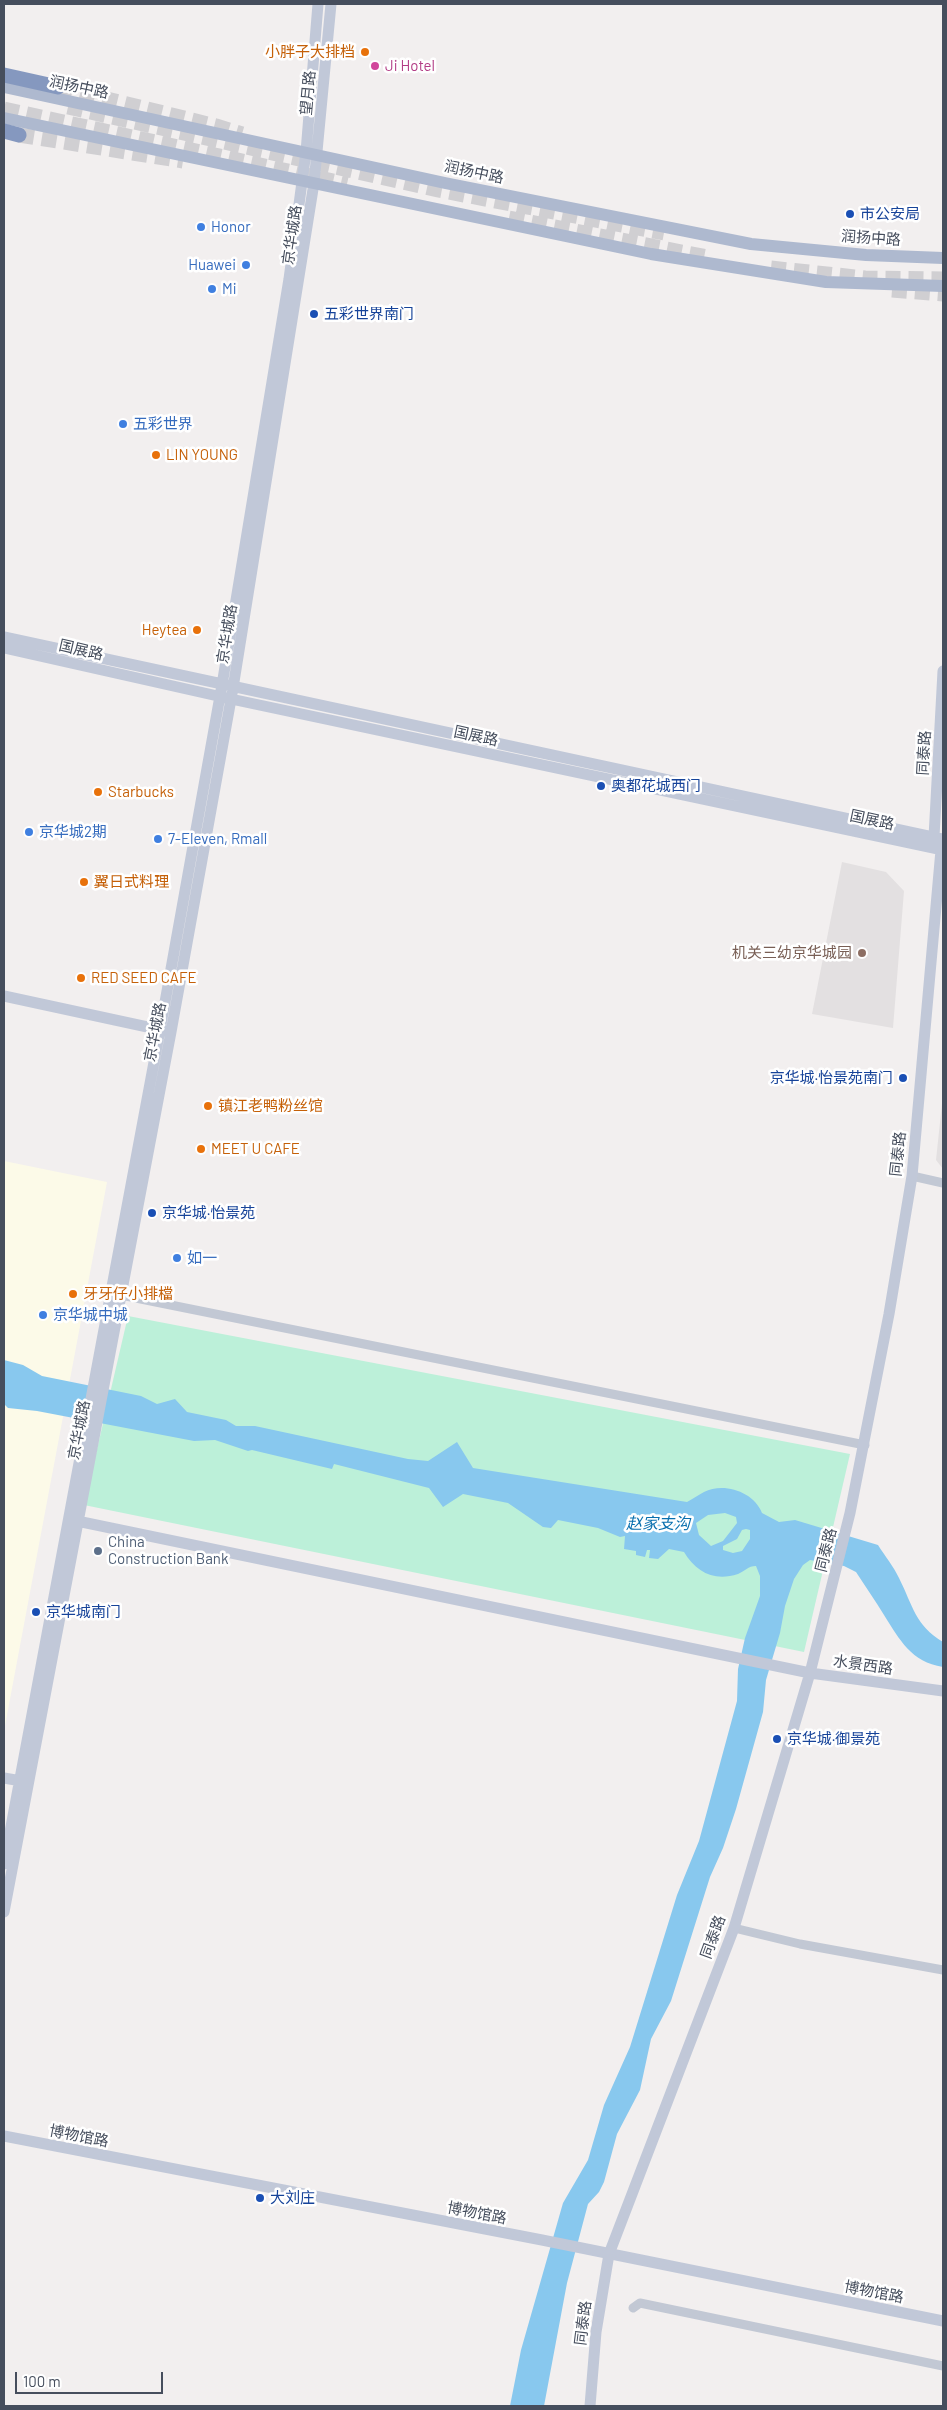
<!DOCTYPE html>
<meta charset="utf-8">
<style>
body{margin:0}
#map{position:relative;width:947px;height:2410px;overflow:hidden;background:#f2efef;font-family:Barlow,sans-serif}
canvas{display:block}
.frame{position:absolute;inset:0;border:5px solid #464e5d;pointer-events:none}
.scale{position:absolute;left:15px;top:2372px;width:148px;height:22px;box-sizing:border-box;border:2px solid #464e5d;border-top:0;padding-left:6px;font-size:15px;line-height:18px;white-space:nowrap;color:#464e5d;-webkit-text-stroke:4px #fff;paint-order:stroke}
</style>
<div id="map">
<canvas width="947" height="2410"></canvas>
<div class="frame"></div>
<div class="scale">100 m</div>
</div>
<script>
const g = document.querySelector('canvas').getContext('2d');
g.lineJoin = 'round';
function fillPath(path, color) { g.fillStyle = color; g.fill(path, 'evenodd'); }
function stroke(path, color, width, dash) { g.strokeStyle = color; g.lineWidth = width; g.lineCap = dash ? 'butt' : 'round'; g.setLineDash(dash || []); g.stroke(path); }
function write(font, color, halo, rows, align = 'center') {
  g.font = font + ' Barlow,"Noto Sans SC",sans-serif'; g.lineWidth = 5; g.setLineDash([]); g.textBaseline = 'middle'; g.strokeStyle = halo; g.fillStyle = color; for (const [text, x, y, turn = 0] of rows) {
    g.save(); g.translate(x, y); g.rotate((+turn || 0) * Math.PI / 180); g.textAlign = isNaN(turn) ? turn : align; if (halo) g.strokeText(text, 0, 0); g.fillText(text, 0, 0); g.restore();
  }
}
fillPath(new Path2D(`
 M 4,1161 L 107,1182 L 4,1731 Z`), '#fcfae8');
fillPath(new Path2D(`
 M 842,862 L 886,872 L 904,891 L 893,1028 L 812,1014 Z
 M 943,1094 L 943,1169 L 936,1160 Z`), '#e3e0e1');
fillPath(new Path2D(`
 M 128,1316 L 850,1454 L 804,1652 L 84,1505 Z`), '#bcf0d9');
fillPath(new Path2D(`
 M 4,1360 L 23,1365 L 42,1376 L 141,1396 L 157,1404 L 175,1399 L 187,1412 L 226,1420 L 236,1426 L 255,1426 L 408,1459 L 428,1461 L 457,1442 L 473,1468 L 687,1502 C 693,1499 698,1495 704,1492 C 724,1482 754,1492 762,1513 L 779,1522 L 795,1520 L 878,1545 C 885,1556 894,1567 899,1578 C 913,1606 915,1625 943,1642 L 943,1667 C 911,1662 900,1640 884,1615 C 875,1600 865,1586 856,1572 L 844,1566 L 810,1560 L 803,1565 L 794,1579 L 785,1606 L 780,1633 L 766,1680 L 763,1712 L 736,1809 L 723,1848 L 710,1877 L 671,2001 L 651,2039 L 640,2090 L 617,2134 L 604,2182 L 599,2192 L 588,2204 L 567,2283 L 544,2406 L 510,2406 L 521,2350 L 563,2203 L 588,2160 L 604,2105 L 630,2047 L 677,1895 L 699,1841 L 737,1701 L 738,1669 L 745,1638 L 760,1596 L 760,1576 L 756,1566 C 748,1566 745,1571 738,1574 C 714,1582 696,1572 684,1552 L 669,1549 L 658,1559 L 649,1558 L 650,1550 L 647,1550 L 645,1557 L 636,1555 L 636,1551 L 624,1549 L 625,1536 L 620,1537 L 598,1528 L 558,1520 L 551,1528 L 543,1527 L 508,1503 L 463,1494 L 443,1507 L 429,1488 L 334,1464 L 332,1469 L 252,1450 L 248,1451 L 215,1440 L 194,1441 L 37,1411 L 8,1408 L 4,1404 ZM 725,1513 L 736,1517 L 737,1523 L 723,1541 L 711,1546 L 699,1535 L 696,1523 L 708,1515 ZM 746,1529 L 750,1530 L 750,1539 L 742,1551 L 733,1553 L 723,1550 L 723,1546 L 737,1539 L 742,1530 Z`), '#88c8ee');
stroke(new Path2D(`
 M 58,87 L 216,126 L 242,134
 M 68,107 L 438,190 L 664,233
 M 4,109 L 347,184
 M 19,135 L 183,161
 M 509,218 L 712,258
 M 771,268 L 865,278 L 943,279
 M 892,290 L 943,294`), '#d0cfd2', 15, [15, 8]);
stroke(new Path2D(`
 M 912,1176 L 943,1183
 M 121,1295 L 865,1445
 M 734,1928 L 800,1944 L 943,1970
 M 633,2308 L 640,2303 L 943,2366`), '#c2c8d4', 9);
stroke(new Path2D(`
 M 4,637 L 942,839
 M 4,648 L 231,699 L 943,850
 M 4,996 L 166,1031
 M 77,1521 L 810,1673 L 943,1691
 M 4,1778 L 27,1782
 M 4,1864 L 160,1030 L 222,685 L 289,279 L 306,152 L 318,4
 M 4,1912 L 171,1032 L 233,688 L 314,183 L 331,4
 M 4,2136 L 542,2240 L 943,2321
 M 590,2406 L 596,2332 L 609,2254 L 734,1928 L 810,1673 L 850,1513 L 889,1314 L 912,1176 L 941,850 L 934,837 L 943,671`), '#c1c8d8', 11);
stroke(new Path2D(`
 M 4,87 L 445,183 L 751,244 L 866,255 L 943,258
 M 4,118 L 651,254 L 826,282 L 943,286`), '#aeb9cf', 12);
stroke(new Path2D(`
 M 4,75 L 58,87
 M 4,131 L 19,135`), '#8598bf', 15);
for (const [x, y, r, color] of [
 [365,52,5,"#e8710a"],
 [375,66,5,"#d1479c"],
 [850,214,5,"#1a4fb4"],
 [201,227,5,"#3f7fe0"],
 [246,265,5,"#3f7fe0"],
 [212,289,5,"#3f7fe0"],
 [314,314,5,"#1a4fb4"],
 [123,424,5,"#3f7fe0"],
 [156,455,5,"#e8710a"],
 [197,630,5,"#e8710a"],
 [601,786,5,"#1a4fb4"],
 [98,792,5,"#e8710a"],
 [29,832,5,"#3f7fe0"],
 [158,839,5,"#3f7fe0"],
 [84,882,5,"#e8710a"],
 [862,953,5,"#8d6e63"],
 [81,978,5,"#e8710a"],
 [903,1078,5,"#1a4fb4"],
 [208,1106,5,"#e8710a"],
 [201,1149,5,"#e8710a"],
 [152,1213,5,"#1a4fb4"],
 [177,1258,5,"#3f7fe0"],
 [73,1294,5,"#e8710a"],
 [43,1315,5,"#3f7fe0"],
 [98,1551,5,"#5c6f8a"],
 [36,1612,5,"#1a4fb4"],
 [777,1739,5,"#1a4fb4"],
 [260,2198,5,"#1a4fb4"]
]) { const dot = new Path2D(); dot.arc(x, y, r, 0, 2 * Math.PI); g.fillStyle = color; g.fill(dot); stroke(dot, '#fff', 2); }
write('15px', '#c56008', '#fff', [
 ["小胖子大排档",355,52,"right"],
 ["LIN YOUNG",166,455],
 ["Heytea",187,630,"right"],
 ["Starbucks",108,792],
 ["翼日式料理",94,882],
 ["RED SEED CAFE",91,978],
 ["镇江老鸭粉丝馆",218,1106],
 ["MEET U CAFE",211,1149],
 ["牙牙仔小排檔",83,1294]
], 'left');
write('15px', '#b23c85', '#fff', [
 ["Ji Hotel",385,66]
], 'left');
write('15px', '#464e5d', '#fff', [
 ["润扬中路",79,87,12],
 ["望月路",308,93,-85],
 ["润扬中路",474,172,12],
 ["京华城路",292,235,-82],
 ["润扬中路",871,238,4],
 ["京华城路",227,634,-81],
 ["国展路",81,650,13],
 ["国展路",476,736,12],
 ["同泰路",924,753,-87],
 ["国展路",872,820,12],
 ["京华城路",155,1032,-79],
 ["同泰路",898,1154,-84],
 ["京华城路",79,1430,-79],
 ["同泰路",826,1550,-76],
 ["水景西路",863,1665,8],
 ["同泰路",713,1937,-70],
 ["博物馆路",79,2136,11],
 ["博物馆路",477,2213,11],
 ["博物馆路",874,2292,11],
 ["同泰路",583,2323,-83]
]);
write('15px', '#164399', '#fff', [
 ["市公安局",860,214],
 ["五彩世界南门",324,314],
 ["奥都花城西门",611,786],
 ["京华城·怡景苑南门",893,1078,"right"],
 ["京华城·怡景苑",162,1213],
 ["京华城南门",46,1612],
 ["京华城·御景苑",787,1739],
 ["大刘庄",270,2198]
], 'left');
write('15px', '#366cbe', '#fff', [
 ["Honor",211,227],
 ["Huawei",236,265,"right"],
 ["Mi",222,289],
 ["五彩世界",133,424],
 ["京华城2期",39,832],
 ["7-Eleven, Rmall",168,839],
 ["如一",187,1258],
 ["京华城中城",53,1315]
], 'left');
write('15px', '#785e54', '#fff', [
 ["机关三幼京华城园",852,953]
], 'right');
write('15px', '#4e5e75', '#fff', [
 ["China",108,1542],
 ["Construction Bank",108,1559]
], 'left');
write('italic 16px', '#086fae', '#fff', [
 ["赵家支沟",658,1524]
]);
</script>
